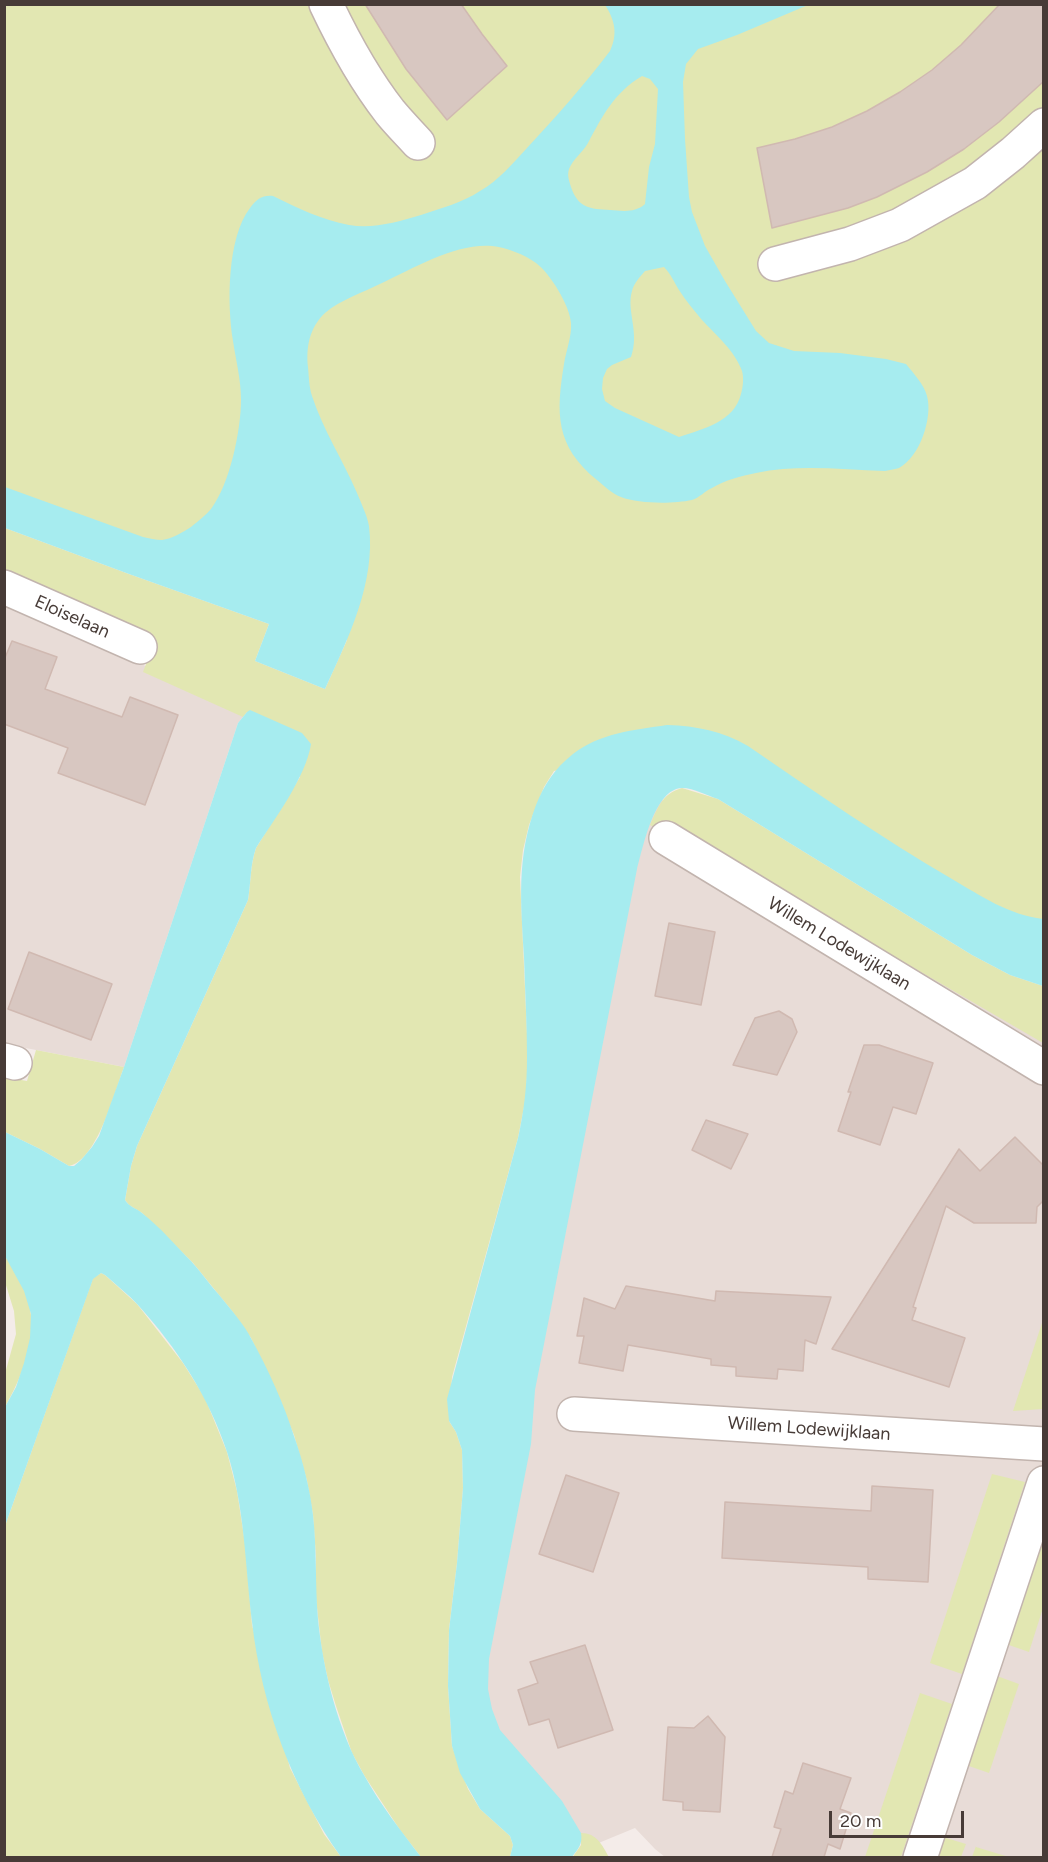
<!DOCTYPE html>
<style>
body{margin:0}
#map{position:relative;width:1048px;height:1862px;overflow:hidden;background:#f4ece9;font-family:Figtree,sans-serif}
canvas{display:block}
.frame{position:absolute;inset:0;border:6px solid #473b37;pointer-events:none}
.scale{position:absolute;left:829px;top:1811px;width:135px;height:27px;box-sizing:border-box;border:3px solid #473b37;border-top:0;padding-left:8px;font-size:18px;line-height:21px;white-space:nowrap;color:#473b37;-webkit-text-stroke:4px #fff;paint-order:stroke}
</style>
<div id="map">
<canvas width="1048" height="1862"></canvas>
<div class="frame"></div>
<div class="scale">20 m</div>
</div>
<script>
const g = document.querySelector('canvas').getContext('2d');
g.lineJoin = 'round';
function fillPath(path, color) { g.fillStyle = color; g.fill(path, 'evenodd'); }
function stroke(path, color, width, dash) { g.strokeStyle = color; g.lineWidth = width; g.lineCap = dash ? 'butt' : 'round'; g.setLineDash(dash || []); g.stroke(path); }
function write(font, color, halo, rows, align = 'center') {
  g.font = font + ' Figtree,sans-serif'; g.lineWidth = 4.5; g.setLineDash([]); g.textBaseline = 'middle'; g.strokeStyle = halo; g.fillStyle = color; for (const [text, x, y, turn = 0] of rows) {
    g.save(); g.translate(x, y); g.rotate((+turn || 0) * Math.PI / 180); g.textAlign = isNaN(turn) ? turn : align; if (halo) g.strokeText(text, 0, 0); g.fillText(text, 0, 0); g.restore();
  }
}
fillPath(new Path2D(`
 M 4,605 L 206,692 L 247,712 L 238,723 L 124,1067 L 5,1044 Z
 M 652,794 L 1043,1023 L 1043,1857 L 665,1857 L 655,1849 L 635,1828 L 601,1842 L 589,1849 L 486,1714 L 488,1634 L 636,844 Z`), '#e8dcd7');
fillPath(new Path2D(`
 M 4,5 L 1043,5 L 1043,948 L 698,746 L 554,771 L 544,787 L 529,825 L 523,850 L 520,877 L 528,1056 L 526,1097 L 518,1138 L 452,1377 L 449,1421 L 456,1432 L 462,1450 L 463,1488 L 457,1563 L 449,1630 L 448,1686 L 452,1746 L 468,1789 L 480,1809 L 510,1836 L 513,1845 L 510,1857 L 421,1857 L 400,1830 L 364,1775 L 352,1753 L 336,1706 L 328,1680 L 322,1652 L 315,1590 L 316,1557 L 313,1515 L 307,1481 L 294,1435 L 274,1388 L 251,1338 L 232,1311 L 193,1263 L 142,1213 L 129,1205 L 125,1200 L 131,1166 L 137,1146 L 248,900 C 251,883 250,865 256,848 L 300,777 L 247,712 L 243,717 L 143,672 L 155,640 L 5,573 L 5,528 L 129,574 L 269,624 L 255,661 L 325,689 L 347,640 L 5,505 Z
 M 682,788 L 718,799 L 972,955 L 1010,975 L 1043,986 L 1043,1043 L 670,826 L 657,829 L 650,825 C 658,807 662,794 682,788 Z
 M 36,1050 L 124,1067 C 115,1091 97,1161 69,1166 L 40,1149 L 5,1132 L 4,1077 L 27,1081 Z
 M 5,1256 C 16,1272 29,1294 31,1315 C 35,1346 20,1380 5,1407 L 4,1377 L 16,1334 L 14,1311 L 5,1282 Z
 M 101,1273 L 105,1275 L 137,1304 L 183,1363 L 205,1398 L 227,1452 L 237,1491 L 245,1543 L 252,1625 L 290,1768 L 324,1834 L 341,1857 L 5,1858 L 5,1526 L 93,1278 Z
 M 1043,1320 L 1043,1409 L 1013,1411 Z
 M 992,1474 L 1025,1482 L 962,1674 L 930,1663 Z
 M 1040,1544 L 1043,1545 L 1043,1608 L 1029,1652 L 1006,1644 Z
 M 997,1676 L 1019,1684 L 989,1773 L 966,1765 Z
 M 920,1693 L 952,1704 L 901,1857 L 865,1857 Z
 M 581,1833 C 597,1833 602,1845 609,1857 L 572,1858 L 581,1845 Z
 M 943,1837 L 966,1844 L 961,1857 L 936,1858 Z
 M 976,1846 L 976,1847 L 1009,1857 L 972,1857 Z`), '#e2e7b2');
fillPath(new Path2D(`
 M 605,5 L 808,5 L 737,35 L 698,49 L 686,64 L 683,82 L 685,139 L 689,197 L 692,212 L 705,246 L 725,281 L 756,331 L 769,343 L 794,351 L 840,353 L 886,359 L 906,364 C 913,373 924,384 927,396 C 933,417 920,457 899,468 C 896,469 890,470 885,471 C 843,470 799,464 756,473 C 741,476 725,480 712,488 C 705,491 699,498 692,500 C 673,504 639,504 621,497 C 613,494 604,486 597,480 C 555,446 556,413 564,364 C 566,351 572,336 571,323 C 570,306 550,273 536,263 C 525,255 506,247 492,246 C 456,243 414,268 382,283 C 364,292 340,300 325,313 C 309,328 306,348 308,367 C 309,377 309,387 312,396 C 323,430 343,460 357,493 C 361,503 367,515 369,526 C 376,582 348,639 325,689 L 255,661 L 269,624 L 129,574 L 5,528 L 5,487 L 143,537 C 149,538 156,540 162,540 C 172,539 183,532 191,527 C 197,522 206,515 211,509 C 230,484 241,430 241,400 C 241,379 236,361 233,341 C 227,304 227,238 250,208 C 257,199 262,195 273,196 C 298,208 322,220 349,225 C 373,229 398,222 421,215 C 441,208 462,203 480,191 C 499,180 512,164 527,148 C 556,117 584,85 610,51 C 618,34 615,20 605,5 ZM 642,76 L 650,79 L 658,89 L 655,144 L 649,167 L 645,204 C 635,213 623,211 610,210 C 590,209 578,208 571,187 C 569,180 567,176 569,169 C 573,159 583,152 588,143 C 603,115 614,93 642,76 ZM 664,267 C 671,274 674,282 679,290 C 686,301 694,310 702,320 C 716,335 735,351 742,371 C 744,378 743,387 741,394 C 734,422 703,429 679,437 L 615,408 L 605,401 L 602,389 L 603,378 L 607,369 L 612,365 L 631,357 C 640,332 626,311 632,291 C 634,283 640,277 645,271 Z
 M 250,710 L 302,733 L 311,744 C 306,777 274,820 256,848 C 250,865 251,883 248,900 L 137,1146 L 131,1166 L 125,1200 C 129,1207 136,1208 142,1213 C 160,1227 175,1245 191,1261 C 201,1272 210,1285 220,1296 C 231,1310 244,1324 252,1340 C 268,1369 284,1404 294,1436 C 303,1461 310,1489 313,1515 C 317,1550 315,1585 318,1619 C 323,1670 338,1731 364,1775 C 380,1804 401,1831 421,1857 L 341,1857 C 292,1788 262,1707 252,1622 C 245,1565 245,1507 227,1452 C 209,1397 177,1348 138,1305 C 128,1294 116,1285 105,1275 L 101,1273 L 93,1279 L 5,1526 L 5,1407 L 16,1387 L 24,1363 L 30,1338 L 31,1314 L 24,1291 L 5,1256 L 5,1132 L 40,1149 L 69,1166 L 74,1166 L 81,1160 L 92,1147 L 99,1136 L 124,1067 L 238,723 L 247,712 Z
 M 667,725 C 697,726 722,731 748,746 C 815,792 882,838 952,879 C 981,896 1009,915 1043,919 L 1043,986 L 1010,975 L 972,955 L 718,799 C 708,796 694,788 682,788 C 654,789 643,848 637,869 L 535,1390 L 531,1444 L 489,1659 L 488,1689 L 492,1709 L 500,1730 L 562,1801 L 581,1833 C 583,1844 578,1849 572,1857 L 510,1857 L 513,1845 L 510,1836 L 480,1809 L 460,1773 L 452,1746 L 448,1686 L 449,1630 L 457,1563 L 463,1488 L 462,1450 L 456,1432 L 449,1421 L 447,1399 L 518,1138 C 524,1110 527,1087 527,1057 C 527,1024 525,991 524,957 C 521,903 516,858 536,805 C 544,785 555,768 573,754 C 600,733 634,730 667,725 Z`), '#a6ecef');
const building = new Path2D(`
 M 365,4 L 461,4 L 482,34 L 507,66 L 447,120 L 406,69 Z
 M 1000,4 L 1044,4 L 1044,81 L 999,122 L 964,149 L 927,172 L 877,197 L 848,208 L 772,228 L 757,148 L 795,139 L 832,127 L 867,111 L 900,92 L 932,70 L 961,45 Z
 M 12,641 L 57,657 L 45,689 L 122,717 L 130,697 L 178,715 L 145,805 L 58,773 L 68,748 L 4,724 L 4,660 Z
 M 669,923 L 715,932 L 701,1005 L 655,996 Z
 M 29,952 L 112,984 L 91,1040 L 8,1009 Z
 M 779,1011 L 792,1019 L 797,1032 L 777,1075 L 733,1065 L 755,1018 Z
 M 864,1045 L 879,1045 L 933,1063 L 916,1114 L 893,1107 L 880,1145 L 838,1131 L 851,1092 L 848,1092 Z
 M 706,1120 L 748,1134 L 731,1169 L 692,1150 Z
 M 1015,1137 L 1044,1166 L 1044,1200 L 1037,1207 L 1036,1223 L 974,1223 L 946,1206 L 913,1307 L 916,1308 L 912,1320 L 965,1338 L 949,1387 L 832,1349 L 959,1149 L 980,1171 Z
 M 626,1286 L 715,1301 L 716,1291 L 831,1297 L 816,1344 L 805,1340 L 803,1371 L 778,1369 L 777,1379 L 736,1376 L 736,1367 L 711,1365 L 711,1359 L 628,1345 L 623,1371 L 579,1363 L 584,1336 L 577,1336 L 584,1298 L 615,1309 Z
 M 566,1475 L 619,1493 L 593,1572 L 539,1554 Z
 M 872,1486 L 933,1490 L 928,1582 L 868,1579 L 868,1567 L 722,1558 L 725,1502 L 871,1511 Z
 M 585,1645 L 613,1730 L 558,1748 L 549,1719 L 529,1725 L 518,1690 L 538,1683 L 530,1662 Z
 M 708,1716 L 725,1737 L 720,1812 L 683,1810 L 683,1802 L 663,1800 L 668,1727 L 694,1728 Z
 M 803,1763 L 851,1778 L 840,1809 L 851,1813 L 840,1849 L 828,1844 L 824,1857 L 772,1857 L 781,1829 L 774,1827 L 785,1791 L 793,1794 Z`);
fillPath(building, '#d8c7c1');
stroke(building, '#d0b9b1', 1.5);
const minor = new Path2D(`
 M 326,4 C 344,42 365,80 390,112 C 399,123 409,133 418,143
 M 775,264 L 850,244 L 900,225 L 975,183 L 1013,153 L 1044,125
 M 4,587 L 140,647
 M 666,838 L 1044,1068
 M 4,1060 L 15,1063
 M 574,1414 L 1044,1444
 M 920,1858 L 1044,1483`);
stroke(minor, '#c2b4ae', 36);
stroke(minor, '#fff', 33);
write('18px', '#473b37', '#fff', [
 ["Eloiselaan",72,617,24],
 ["Willem Lodewijklaan",839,944,31],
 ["Willem Lodewijklaan",809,1429,4]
]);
</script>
